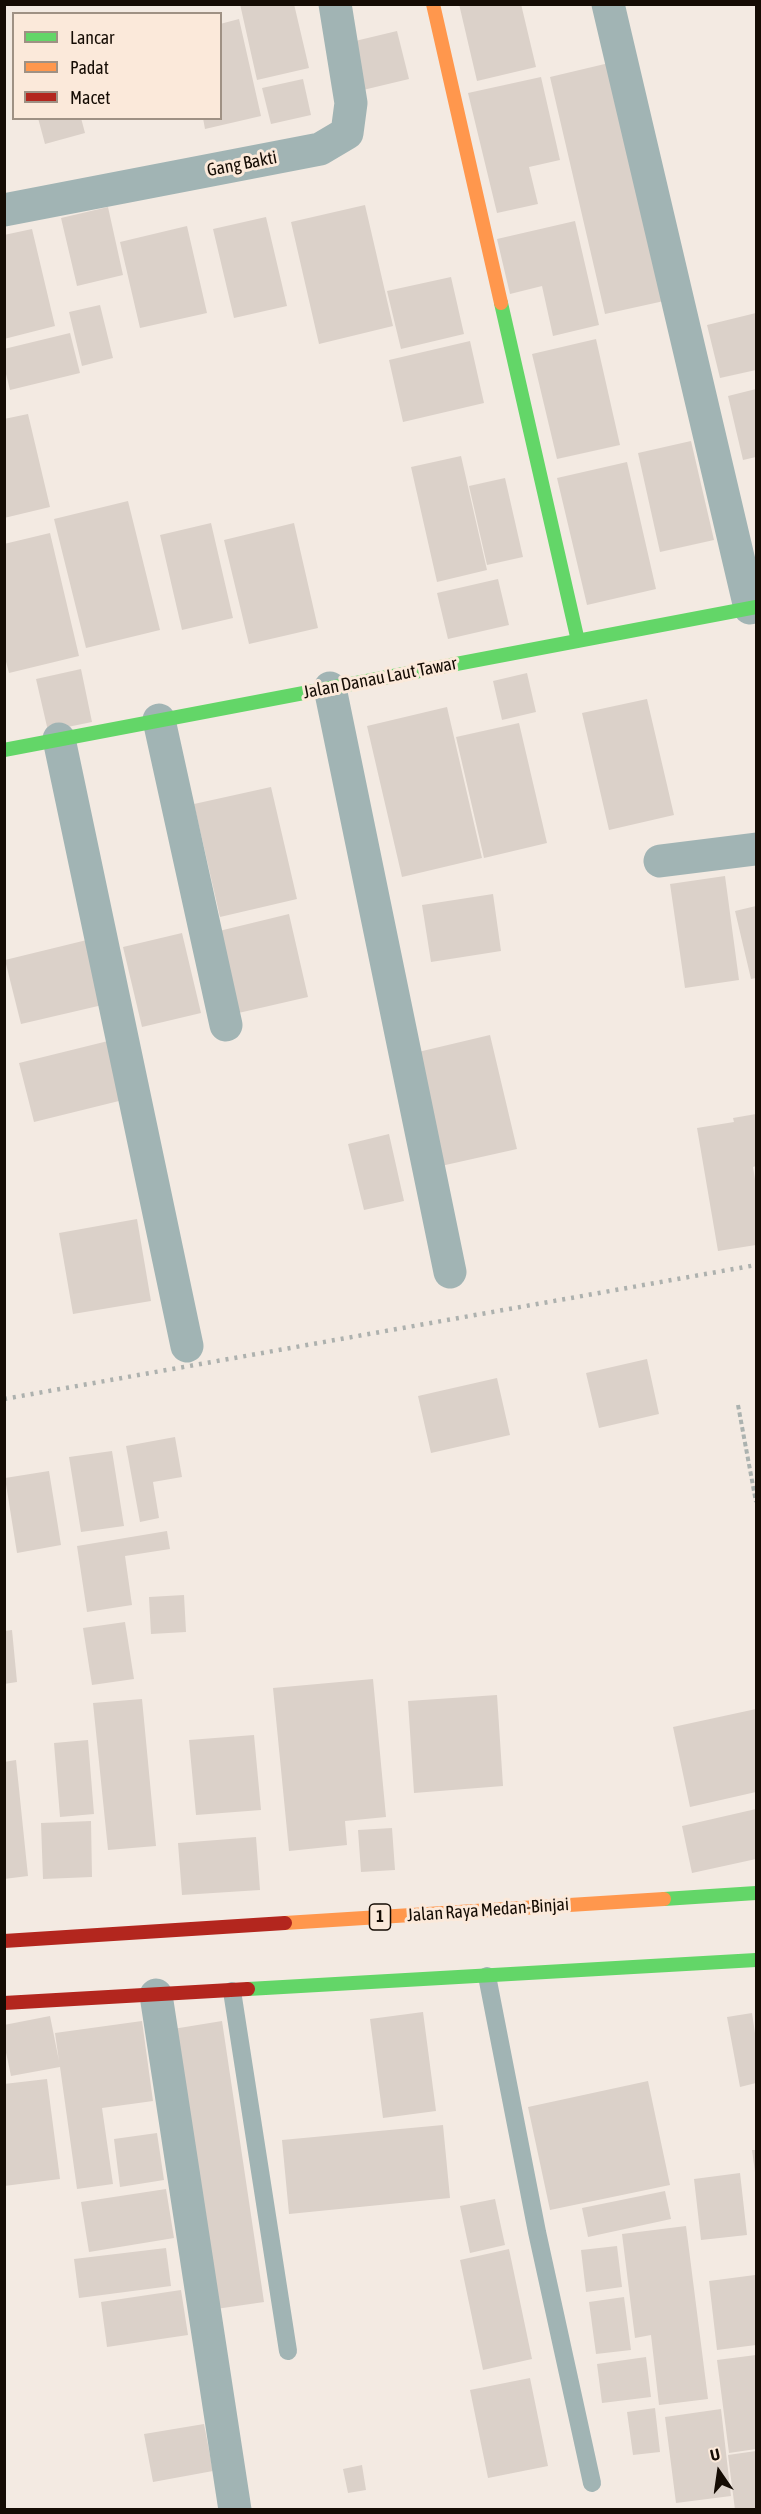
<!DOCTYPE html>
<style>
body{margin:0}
#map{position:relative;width:761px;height:2514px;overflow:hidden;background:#f3eae2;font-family:"Asap Condensed",sans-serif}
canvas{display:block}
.frame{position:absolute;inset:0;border:6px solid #150c04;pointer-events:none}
.legend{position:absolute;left:12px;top:12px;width:210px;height:108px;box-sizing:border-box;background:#fbe9da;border:2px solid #9f9184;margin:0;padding:8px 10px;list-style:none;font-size:18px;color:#150c04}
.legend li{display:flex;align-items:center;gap:12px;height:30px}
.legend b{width:30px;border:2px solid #9f9184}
.north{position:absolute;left:689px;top:2442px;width:60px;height:60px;-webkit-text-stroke:4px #fbe9da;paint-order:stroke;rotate:347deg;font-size:16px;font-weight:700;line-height:24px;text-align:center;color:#150c04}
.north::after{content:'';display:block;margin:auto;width:21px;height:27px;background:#150c04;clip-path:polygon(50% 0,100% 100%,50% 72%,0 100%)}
</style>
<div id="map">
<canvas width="761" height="2514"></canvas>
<div class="frame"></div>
<ul class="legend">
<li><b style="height:8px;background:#63d668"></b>Lancar</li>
<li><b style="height:8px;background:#ff974d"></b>Padat</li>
<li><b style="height:8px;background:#b3261e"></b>Macet</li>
</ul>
<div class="north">U</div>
</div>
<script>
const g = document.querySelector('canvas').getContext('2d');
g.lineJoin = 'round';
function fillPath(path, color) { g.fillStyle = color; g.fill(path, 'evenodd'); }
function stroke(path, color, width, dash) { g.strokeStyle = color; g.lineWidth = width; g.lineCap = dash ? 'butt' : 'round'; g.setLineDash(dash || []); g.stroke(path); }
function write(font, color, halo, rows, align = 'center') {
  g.font = font + ' "Asap Condensed",sans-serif'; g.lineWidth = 6; g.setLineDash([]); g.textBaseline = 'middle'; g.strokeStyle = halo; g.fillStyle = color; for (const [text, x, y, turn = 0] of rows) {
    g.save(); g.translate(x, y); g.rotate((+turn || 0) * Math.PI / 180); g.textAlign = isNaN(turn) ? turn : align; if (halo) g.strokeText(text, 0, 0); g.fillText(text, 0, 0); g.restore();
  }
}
fillPath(new Path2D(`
 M 240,4 L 294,4 L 309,68 L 257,80 Z
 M 459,4 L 521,4 L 536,67 L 477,81 Z
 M 239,19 L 261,116 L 205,129 L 203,118 L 220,118 L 220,24 Z
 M 397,31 L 409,79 L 363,90 L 351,42 Z
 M 609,63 L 664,301 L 605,314 L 550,77 Z
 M 541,77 L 560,160 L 529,167 L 538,204 L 497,213 L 468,93 Z
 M 303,79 L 311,115 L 271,124 L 262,88 Z
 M 38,118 L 81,118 L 85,133 L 45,144 Z
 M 365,205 L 393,326 L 319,344 L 291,222 Z
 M 108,207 L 123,275 L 77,286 L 61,218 Z
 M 266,217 L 287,306 L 234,318 L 213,229 Z
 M 575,221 L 599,325 L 553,336 L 542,286 L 510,294 L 497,239 Z
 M 187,226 L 207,313 L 140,328 L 120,242 Z
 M 32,229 L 55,326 L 4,339 L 4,235 Z
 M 451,277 L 464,334 L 401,349 L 387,291 Z
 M 100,305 L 113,358 L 82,366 L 69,312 Z
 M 756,313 L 756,370 L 720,378 L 707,325 Z
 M 70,333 L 80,373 L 10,390 L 4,366 L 4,349 Z
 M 596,339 L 620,445 L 557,459 L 532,354 Z
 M 470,341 L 484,403 L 403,422 L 389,360 Z
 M 756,389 L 756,457 L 743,460 L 728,396 Z
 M 28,414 L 50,507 L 4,518 L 4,419 Z
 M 691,441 L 714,540 L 660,552 L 638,453 Z
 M 461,456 L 487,570 L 437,582 L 411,467 Z
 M 627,462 L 656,589 L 587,605 L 557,478 Z
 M 505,478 L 523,557 L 487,565 L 469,486 Z
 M 128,501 L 160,630 L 86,648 L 54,519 Z
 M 211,523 L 233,618 L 182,630 L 160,535 Z
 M 294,523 L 318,628 L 249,644 L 224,540 Z
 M 50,533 L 79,656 L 9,673 L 4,654 L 4,544 Z
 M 498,579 L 509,625 L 448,639 L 437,593 Z
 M 81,669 L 92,722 L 48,731 L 36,679 Z
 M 527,673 L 536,712 L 502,720 L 493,681 Z
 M 647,699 L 674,815 L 609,830 L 582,713 Z
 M 447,707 L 482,858 L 402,877 L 367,726 Z
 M 519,723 L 547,843 L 484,858 L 456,737 Z
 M 271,787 L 297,899 L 220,917 L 194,804 Z
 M 725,876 L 739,980 L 685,988 L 670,884 Z
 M 493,894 L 501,951 L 431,962 L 422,905 Z
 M 756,906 L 756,978 L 751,979 L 735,911 Z
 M 289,914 L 308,997 L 234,1014 L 215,932 Z
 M 182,933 L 201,1013 L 142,1027 L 123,947 Z
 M 95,938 L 111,1003 L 21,1024 L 5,960 Z
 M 490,1035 L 517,1149 L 441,1166 L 414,1053 Z
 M 108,1041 L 123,1100 L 34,1122 L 19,1063 Z
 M 756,1114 L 756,1166 L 753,1167 L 756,1185 L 756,1245 L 718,1251 L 697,1128 L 734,1122 L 733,1118 Z
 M 389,1134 L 404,1201 L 364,1210 L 348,1144 Z
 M 137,1219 L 151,1301 L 73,1314 L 59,1233 Z
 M 647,1359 L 659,1414 L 599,1428 L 586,1373 Z
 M 497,1378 L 510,1435 L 431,1453 L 418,1396 Z
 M 175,1437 L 182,1477 L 153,1482 L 159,1518 L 140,1522 L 126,1446 Z
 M 112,1451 L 124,1526 L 81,1532 L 69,1457 Z
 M 49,1471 L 61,1545 L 17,1553 L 5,1478 Z
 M 167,1531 L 170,1549 L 125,1556 L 132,1605 L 87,1612 L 77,1546 Z
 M 184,1595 L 186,1632 L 151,1634 L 149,1597 Z
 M 125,1622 L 134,1679 L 92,1685 L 83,1628 Z
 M 12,1630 L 17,1682 L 4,1684 L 4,1631 Z
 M 373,1679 L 386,1817 L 345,1821 L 347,1845 L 289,1851 L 273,1688 Z
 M 497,1695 L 503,1786 L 414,1793 L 408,1701 Z
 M 142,1699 L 156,1846 L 108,1850 L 93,1703 Z
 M 756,1709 L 756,1792 L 690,1807 L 673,1727 Z
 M 254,1735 L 261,1810 L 196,1815 L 189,1740 Z
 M 88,1740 L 94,1814 L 60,1817 L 54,1743 Z
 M 16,1760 L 28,1876 L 4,1879 L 4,1762 Z
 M 756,1809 L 756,1859 L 692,1873 L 682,1826 Z
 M 91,1821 L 92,1877 L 43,1879 L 41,1823 Z
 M 392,1828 L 395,1870 L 361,1872 L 358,1830 Z
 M 256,1837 L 260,1890 L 182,1895 L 178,1843 Z
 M 423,2012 L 436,2111 L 383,2118 L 370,2019 Z
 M 752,2013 L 756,2040 L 756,2083 L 740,2087 L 727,2017 Z
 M 50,2016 L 59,2061 L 55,2033 L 142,2021 L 153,2101 L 102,2108 L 113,2184 L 77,2189 L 60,2067 L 11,2076 L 4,2043 L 4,2025 Z
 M 222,2021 L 264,2302 L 216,2309 L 173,2029 Z
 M 47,2079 L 60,2179 L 4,2186 L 4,2084 Z
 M 648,2081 L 670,2185 L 550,2210 L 528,2107 Z
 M 443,2125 L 450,2198 L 289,2214 L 282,2140 Z
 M 157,2133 L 164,2180 L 120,2187 L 114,2139 Z
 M 752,2150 L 756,2150 L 756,2171 L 755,2172 Z
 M 740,2173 L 747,2235 L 701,2240 L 694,2179 Z
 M 166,2189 L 174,2238 L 89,2252 L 81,2202 Z
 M 665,2191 L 671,2219 L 588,2237 L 582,2208 Z
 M 495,2199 L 505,2245 L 470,2253 L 460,2206 Z
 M 686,2226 L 708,2399 L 659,2405 L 651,2335 L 635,2338 L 622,2234 Z
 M 617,2246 L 622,2287 L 586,2292 L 581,2250 Z
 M 166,2248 L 171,2286 L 79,2298 L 74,2259 Z
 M 509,2249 L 532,2359 L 483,2370 L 460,2260 Z
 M 755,2275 L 756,2345 L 717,2350 L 709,2281 Z
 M 181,2290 L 188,2335 L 107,2347 L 101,2302 Z
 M 624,2297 L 631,2350 L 596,2354 L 589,2302 Z
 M 756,2355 L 756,2449 L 729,2453 L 717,2360 Z
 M 646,2357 L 651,2397 L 602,2403 L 597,2364 Z
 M 530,2378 L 548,2466 L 488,2478 L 470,2390 Z
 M 655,2408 L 660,2452 L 633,2455 L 627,2412 Z
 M 721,2409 L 731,2496 L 676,2503 L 665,2417 Z
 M 204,2424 L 213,2471 L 153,2482 L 144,2434 Z
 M 756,2451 L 756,2510 L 735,2510 L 728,2455 Z
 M 362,2465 L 366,2490 L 348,2493 L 343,2469 Z`), '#dbd1c9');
stroke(new Path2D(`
 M 738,1405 L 756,1502`), '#abb2af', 4, [4.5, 3]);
stroke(new Path2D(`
 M 487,1976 L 537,2232 L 592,2483
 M 232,1991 L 288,2351`), '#a1b4b4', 18);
stroke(new Path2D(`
 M 608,4 L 750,608
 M 4,210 L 320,149 L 347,133 L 351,103 L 335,4
 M 330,688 L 450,1272
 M 159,720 L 226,1025
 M 59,739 L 187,1346
 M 660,861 L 756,849
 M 156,1995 L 235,2510`), '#a1b4b4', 33);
stroke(new Path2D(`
 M 501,303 L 578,641
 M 4,750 L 756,607
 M 664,1899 L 756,1893
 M 248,1989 L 756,1960`), '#63d668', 14);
stroke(new Path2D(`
 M 433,4 L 501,303
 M 285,1923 L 664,1899`), '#ff974d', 14);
stroke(new Path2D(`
 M 4,1941 L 285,1923
 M 4,2003 L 248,1989`), '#b3261e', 14);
stroke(new Path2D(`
 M 4,1399 L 756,1265`), '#adb1ae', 4.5, [3, 6]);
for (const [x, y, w] of [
 [380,1917,21]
]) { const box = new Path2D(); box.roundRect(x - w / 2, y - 13, w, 26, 4.5); g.fillStyle = '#fbe9da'; g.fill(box); stroke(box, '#150c04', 1.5); }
write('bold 16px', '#150c04', null, [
 ["1",380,1917]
]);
write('18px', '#150c04', '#fbe9da', [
 ["Gang Bakti",242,164,-11],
 ["Jalan Danau Laut Tawar",380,678,-11],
 ["Jalan Raya Medan-Binjai",488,1910,-4]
]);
</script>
